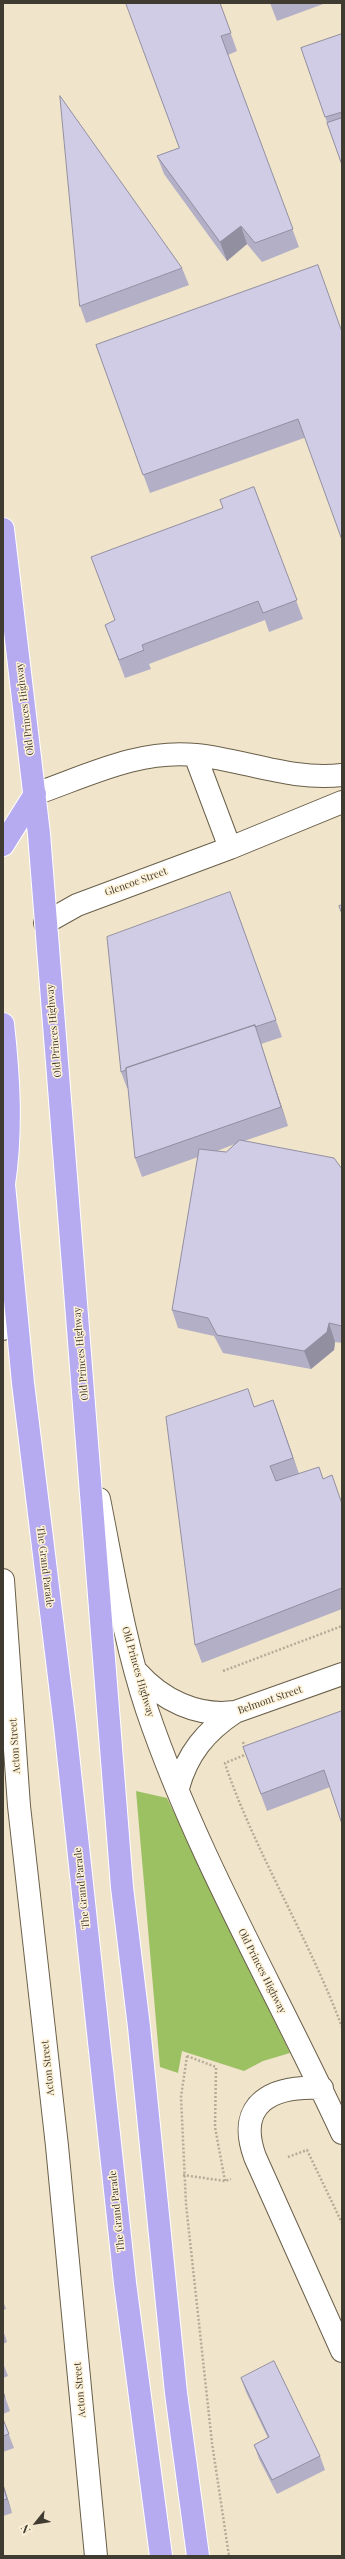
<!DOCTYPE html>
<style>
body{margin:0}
#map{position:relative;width:345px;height:2559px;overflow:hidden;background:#f0e4cb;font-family:"Playfair Display",serif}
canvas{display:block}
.frame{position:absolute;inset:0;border:4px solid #403b31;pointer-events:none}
.north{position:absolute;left:16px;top:2503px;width:40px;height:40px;-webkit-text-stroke:3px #fef2d8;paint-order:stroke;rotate:240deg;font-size:11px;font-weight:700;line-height:16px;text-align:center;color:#403b31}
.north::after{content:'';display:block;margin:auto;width:14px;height:18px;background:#403b31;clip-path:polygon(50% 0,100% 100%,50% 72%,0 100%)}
</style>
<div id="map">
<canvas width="345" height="2559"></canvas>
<div class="frame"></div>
<div class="north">N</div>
</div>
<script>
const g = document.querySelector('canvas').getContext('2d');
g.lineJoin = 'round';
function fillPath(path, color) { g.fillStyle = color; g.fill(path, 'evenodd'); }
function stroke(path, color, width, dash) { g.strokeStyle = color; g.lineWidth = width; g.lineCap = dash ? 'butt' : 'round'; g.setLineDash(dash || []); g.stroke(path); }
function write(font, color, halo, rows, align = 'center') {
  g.font = font + ' "Playfair Display",serif'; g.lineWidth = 3; g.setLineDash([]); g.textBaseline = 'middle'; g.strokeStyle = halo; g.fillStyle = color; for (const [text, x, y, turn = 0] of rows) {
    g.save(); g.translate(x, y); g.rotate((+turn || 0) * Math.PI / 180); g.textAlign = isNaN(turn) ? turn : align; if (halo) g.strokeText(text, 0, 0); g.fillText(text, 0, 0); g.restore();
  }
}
fillPath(new Path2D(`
 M 136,1791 L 167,1798 L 290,2053 L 263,2061 L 244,2071 L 182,2051 L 178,2073 L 160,2067 Z`), '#9cc163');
const minor = new Path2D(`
 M 195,755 L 230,848
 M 35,794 C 87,776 139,749 196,755 C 245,760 292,781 342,775
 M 45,923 L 77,905 L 230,848 L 342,802
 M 3,1329 L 5,1270
 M 99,1499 C 113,1569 124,1641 147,1710 C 197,1857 277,1992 342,2133
 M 3,1580 L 19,1806 L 57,2146 L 96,2556
 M 137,1672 C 162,1700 197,1717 235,1712 L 342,1674
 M 178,1788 C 187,1754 206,1731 235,1712
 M 322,2088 C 274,2085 235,2102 255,2157 L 342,2351`);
const major = new Path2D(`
 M 3,529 L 39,834 L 122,1887 L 139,2027 L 176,2393 L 198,2556
 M 3,845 L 35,794
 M 3,1024 C 9,1078 12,1130 4,1184
 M 3,1174 L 23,1383 L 65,1726 L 125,2283 L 161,2556`);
stroke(minor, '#6a5f49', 24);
stroke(major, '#fff', 24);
stroke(new Path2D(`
 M 223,1671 L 342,1626
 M 243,1742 L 247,1754 L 225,1763 L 227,1770 C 259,1859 309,1939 342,2027
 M 187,2056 L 216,2067 L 215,2127 L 225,2181
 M 288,2157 L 307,2150 L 342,2223
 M 183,2175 L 225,2181 L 231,2179`), '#b5ab97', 2.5, [2, 2]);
stroke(minor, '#fff', 22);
stroke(major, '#b6aaf1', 22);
stroke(new Path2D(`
 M 187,2056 L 181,2097 L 186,2204 L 212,2443 L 229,2556`), '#b5ab97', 2.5, [2, 2]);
fillPath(new Path2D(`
 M 220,3 L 237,51 L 228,55 L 299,247 L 262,262 L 247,244 L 227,261 L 164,174 L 157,156 L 179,148 Z
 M 270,3 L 326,3 L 277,21 Z
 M 342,34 L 342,165 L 301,48 Z
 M 318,265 L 304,438 L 150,493 L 96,345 Z
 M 182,268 L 189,285 L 86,323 L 80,306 Z
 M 254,487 L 303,619 L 269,632 L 265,620 L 149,664 L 151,669 L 125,678 L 105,625 L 115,621 L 223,508 Z
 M 230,892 L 282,1037 L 261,1044 L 288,1126 L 244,1141 L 342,1169 L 342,1343 L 335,1342 L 334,1350 L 311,1369 L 223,1353 L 214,1336 L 178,1328 L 172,1310 L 198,1157 L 142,1177 L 135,1158 L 128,1088 L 127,1088 L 121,1072 ZM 235,1144 L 226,1152 L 217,1151 Z
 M 273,1400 L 299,1474 L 323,1479 L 342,1503 L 342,1609 L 202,1663 L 195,1645 L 254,1407 Z
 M 342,1711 L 330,1787 L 267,1811 L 243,1747 Z
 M 3,2301 L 6,2309 L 3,2310 Z
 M 3,2330 L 7,2342 L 3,2344 Z
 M 3,2363 L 8,2376 L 3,2378 Z
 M 241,2378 L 320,2456 L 325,2470 L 277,2494 L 259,2459 L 254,2445 L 268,2438 L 246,2392 Z
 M 3,2391 L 10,2411 L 3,2414 Z
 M 3,2419 L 14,2448 L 3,2452 Z
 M 3,2483 L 12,2513 L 3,2516 Z`), '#b3afc6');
fillPath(new Path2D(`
 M 241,226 L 247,244 L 227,261 L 220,242 Z
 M 255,1025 L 261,1044 L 288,1126 L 281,1107 Z
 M 329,1323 L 335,1342 L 334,1350 L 311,1369 L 304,1351 Z
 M 273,1400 L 280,1419 L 300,1477 L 293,1458 Z
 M 3,2483 L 12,2513 L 7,2499 L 3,2486 Z`), '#928fa1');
const building = new Path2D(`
 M 126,3 L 220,3 L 231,33 L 221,36 L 293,229 L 255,243 L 241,226 L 220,242 L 157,156 L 179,148 Z
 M 342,34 L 342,112 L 325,117 L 301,48 Z
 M 60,96 L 182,268 L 80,306 Z
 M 342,118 L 342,165 L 327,123 Z
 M 318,265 L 342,332 L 342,540 L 298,419 L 143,475 L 96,345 Z
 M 254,487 L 297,600 L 263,613 L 258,601 L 142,645 L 144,650 L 119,660 L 105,625 L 115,620 L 91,557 L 223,508 L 220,500 Z
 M 230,892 L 276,1020 L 255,1027 L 255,1025 L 126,1068 L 126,1070 L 121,1072 L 107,937 Z
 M 342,905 L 342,914 L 339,906 Z
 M 255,1025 L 281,1107 L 135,1158 L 126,1068 Z
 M 240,1140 L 334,1158 L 342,1169 L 342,1326 L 329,1323 L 327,1332 L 304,1351 L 217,1335 L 208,1318 L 172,1310 L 199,1149 L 226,1152 Z
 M 248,1389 L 254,1407 L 273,1400 L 293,1458 L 270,1466 L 276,1481 L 319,1467 L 323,1479 L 332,1475 L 342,1504 L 342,1588 L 195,1645 L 166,1417 Z
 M 342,1711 L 342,1824 L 324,1770 L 261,1794 L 243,1747 Z
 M 274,2361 L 320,2456 L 272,2480 L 254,2445 L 269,2437 L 241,2378 Z
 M 3,2391 L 5,2397 L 3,2398 Z
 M 3,2419 L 9,2434 L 3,2436 Z
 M 3,2486 L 7,2499 L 3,2500 Z`);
fillPath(building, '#d0cce6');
stroke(building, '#928fa1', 1);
write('10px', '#403b31', '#fef2d8', [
 ["Old Princes Highway",25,709,-97],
 ["Glencoe Street",136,882,-20],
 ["Old Princes Highway",54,1031,-95],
 ["Old Princes Highway",81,1354,-95],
 ["The Grand Parade",45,1567,83],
 ["Old Princes Highway",138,1672,74],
 ["Belmont Street",270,1700,-19],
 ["Acton Street",15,1746,-94],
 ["The Grand Parade",82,1888,-96],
 ["Old Princes Highway",262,1971,63],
 ["Acton Street",48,2068,-96],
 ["The Grand Parade",117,2211,-96],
 ["Acton Street",80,2390,-95]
]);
</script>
